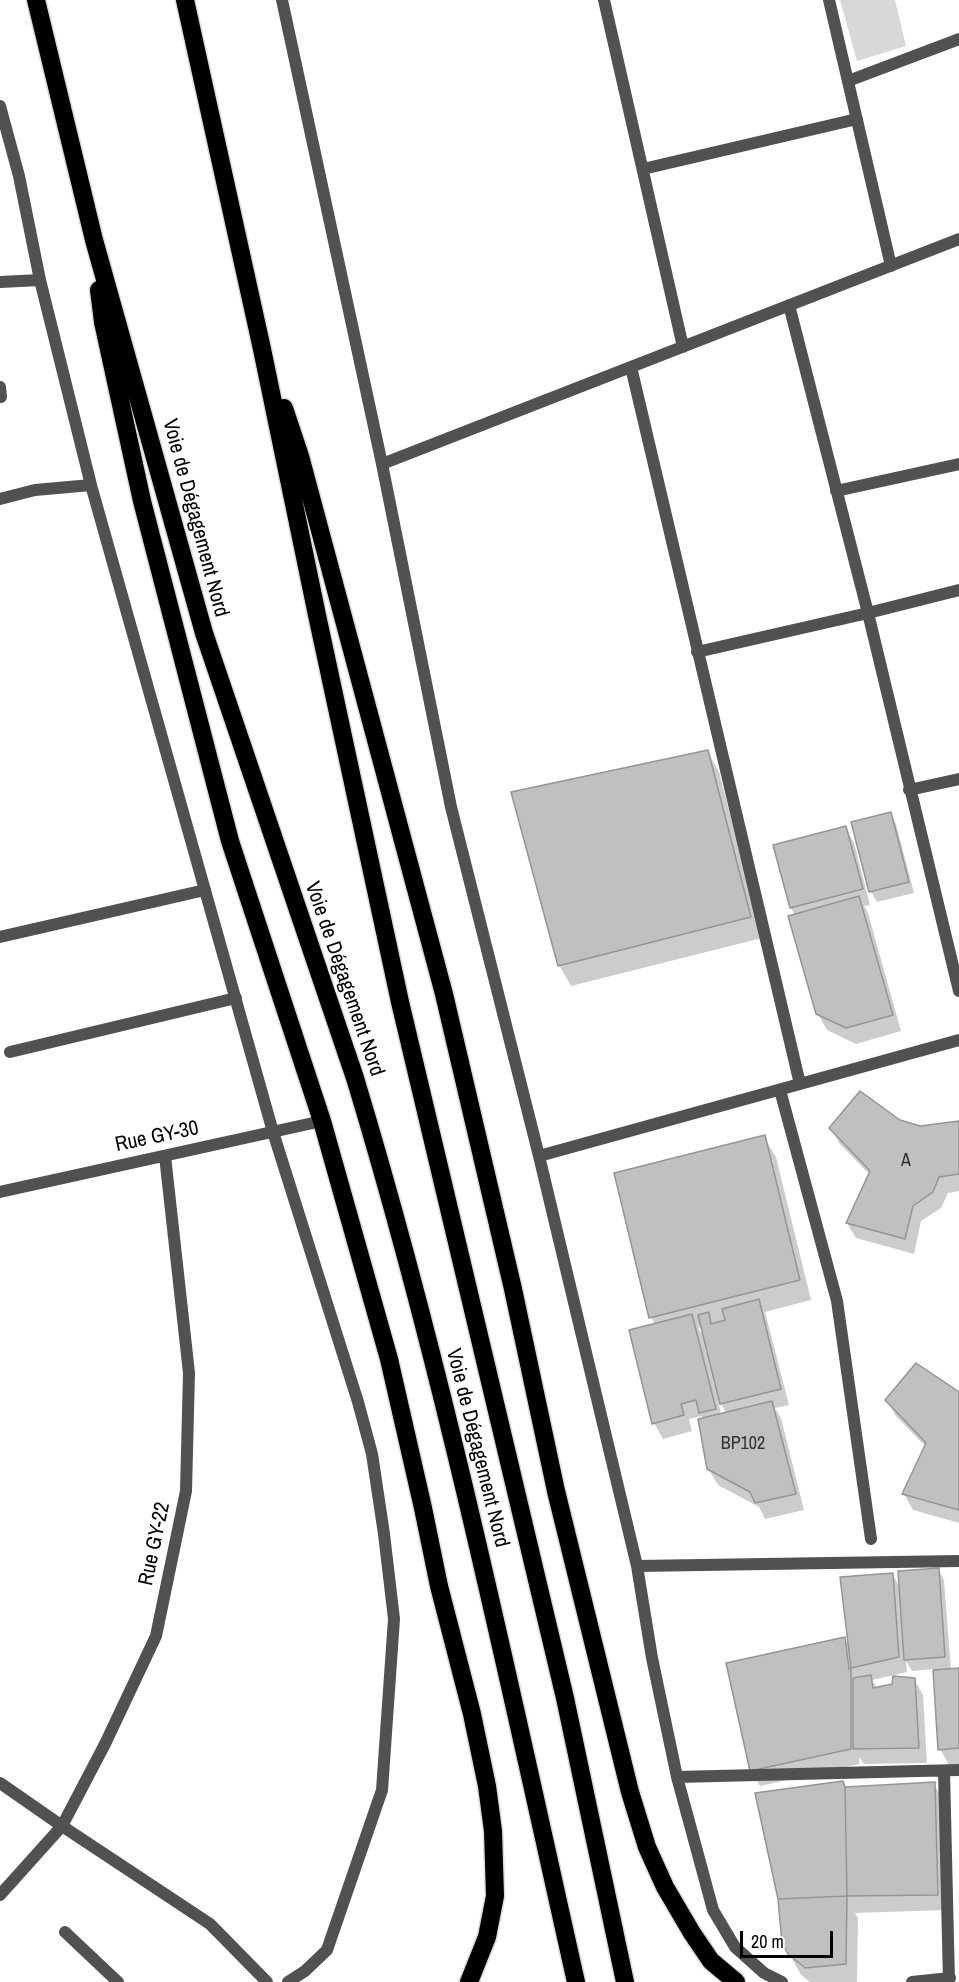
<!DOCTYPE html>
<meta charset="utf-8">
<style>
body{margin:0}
#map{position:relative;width:959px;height:1982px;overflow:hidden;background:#fff;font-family:"Archivo Narrow",sans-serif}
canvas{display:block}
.scale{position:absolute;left:740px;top:1931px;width:93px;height:27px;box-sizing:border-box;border:3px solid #000;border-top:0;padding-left:8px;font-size:18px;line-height:21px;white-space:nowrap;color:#000;-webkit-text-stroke:4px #fff;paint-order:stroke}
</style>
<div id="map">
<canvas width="959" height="1982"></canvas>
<div class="scale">20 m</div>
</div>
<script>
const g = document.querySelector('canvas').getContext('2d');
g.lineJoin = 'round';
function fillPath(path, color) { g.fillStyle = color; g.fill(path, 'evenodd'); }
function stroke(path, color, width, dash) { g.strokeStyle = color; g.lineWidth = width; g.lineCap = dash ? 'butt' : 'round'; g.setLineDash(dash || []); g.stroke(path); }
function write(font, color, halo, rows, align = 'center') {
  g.font = font + ' "Archivo Narrow",sans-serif'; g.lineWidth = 4.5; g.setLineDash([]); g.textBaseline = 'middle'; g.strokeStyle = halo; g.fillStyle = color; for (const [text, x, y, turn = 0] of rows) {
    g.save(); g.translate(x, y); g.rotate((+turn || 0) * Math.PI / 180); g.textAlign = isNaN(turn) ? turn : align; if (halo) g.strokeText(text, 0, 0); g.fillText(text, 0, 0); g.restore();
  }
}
fillPath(new Path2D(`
 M 840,0 L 895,0 L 906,46 L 857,61 Z`), '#d8d8d8');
fillPath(new Path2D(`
 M 708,752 L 719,772 L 762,938 L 571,986 L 559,965 Z
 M 890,814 L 896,824 L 914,893 L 877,902 L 871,892 L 853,823 Z
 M 845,827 L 854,843 L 870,905 L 864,906 L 868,913 L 901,1031 L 856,1044 L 827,1030 L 818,1014 L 795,916 L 791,908 L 775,846 Z
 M 899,1122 L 920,1127 L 959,1122 L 959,1191 L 948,1193 L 941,1208 L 921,1221 L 914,1254 L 856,1238 L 847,1223 L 870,1175 L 840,1144 L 831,1128 Z
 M 764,1137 L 776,1157 L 811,1300 L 765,1312 L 789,1405 L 775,1408 L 781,1418 L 804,1510 L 765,1519 L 759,1507 L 718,1485 L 708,1468 L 704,1419 L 702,1416 L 689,1419 L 692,1431 L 663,1439 L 654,1423 L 655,1325 L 651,1317 ZM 702,1327 L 704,1337 L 698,1328 ZM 718,1399 L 727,1414 L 721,1415 Z
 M 959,1394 L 959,1523 L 913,1510 L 904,1494 L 926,1447 L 896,1416 L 887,1400 Z
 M 938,1569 L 944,1580 L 951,1670 L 959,1669 L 959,1764 L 949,1765 L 940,1749 L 934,1669 L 912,1671 L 906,1661 L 907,1672 L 872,1680 L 877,1688 L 914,1679 L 923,1695 L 927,1763 L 864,1764 L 859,1757 L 859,1764 L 760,1786 L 751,1770 L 845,1639 L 850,1648 L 892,1574 L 901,1589 Z
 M 934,1784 L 943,1800 L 946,1910 L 855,1913 L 858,1918 L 857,1982 L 810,1982 L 801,1975 L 789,1953 L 845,1789 Z`), '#0003');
const building = new Path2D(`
 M 708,750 L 751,917 L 558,966 L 511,792 Z
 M 891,812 L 909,882 L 869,892 L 851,822 Z
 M 846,826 L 863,889 L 790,908 L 773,845 Z
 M 859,896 L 893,1015 L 846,1028 L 816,1014 L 788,916 Z
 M 860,1091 L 900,1120 L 920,1126 L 959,1121 L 959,1174 L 939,1177 L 933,1192 L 913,1206 L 905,1239 L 846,1223 L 870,1171 L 829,1128 Z
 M 765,1135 L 800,1280 L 649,1318 L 614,1173 Z
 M 759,1299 L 781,1389 L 720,1404 L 698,1315 L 709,1312 L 711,1324 L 725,1320 L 722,1309 Z
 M 692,1314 L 716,1409 L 699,1413 L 696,1400 L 681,1404 L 684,1415 L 652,1424 L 629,1330 Z
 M 916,1363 L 959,1392 L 959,1510 L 902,1494 L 926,1443 L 885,1400 Z
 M 772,1401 L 796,1494 L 755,1503 L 750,1492 L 707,1469 L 698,1419 Z
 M 939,1568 L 945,1657 L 904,1660 L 898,1571 Z
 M 893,1573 L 899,1657 L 851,1668 L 840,1577 Z
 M 845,1637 L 849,1669 L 851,1669 L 851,1749 L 750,1771 L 726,1663 Z
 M 959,1668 L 959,1748 L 938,1750 L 933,1670 Z
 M 871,1675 L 873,1688 L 892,1684 L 893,1676 L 915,1678 L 919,1748 L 853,1749 L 853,1678 Z
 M 843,1781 L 845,1787 L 847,1896 L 778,1899 L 755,1793 Z
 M 935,1782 L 938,1895 L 847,1896 L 845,1787 Z
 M 847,1896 L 846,1964 L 805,1968 L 788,1954 L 782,1943 L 778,1899 Z`);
fillPath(building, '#c0c0c0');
stroke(building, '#959595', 1.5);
const highway = new Path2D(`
 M 36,0 L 94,240 L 204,633 L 355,1078 C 445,1375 508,1679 576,1982
 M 185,0 L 262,349 L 317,615 L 400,1002 L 565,1698 L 625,1982
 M 99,290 L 103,322 L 142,501 L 230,841 L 322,1121 L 389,1359 L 423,1508 L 439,1586 L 472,1714 L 487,1786 L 493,1831 L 495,1896 L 487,1937 L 469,1982
 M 284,408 L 300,456 L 444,994 L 513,1289 L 556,1491 L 630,1792 L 647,1847 L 665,1887 L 692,1933 L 711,1961 L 736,1982`);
stroke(highway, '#dbdbdb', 21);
stroke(new Path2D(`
 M 0,937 L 205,890
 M 10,1052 L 236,998
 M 273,1132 L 358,1402 L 372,1454 L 384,1534 L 394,1619 L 382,1790 L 327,1950 L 305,1971 L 288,1982
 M 62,1826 L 210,1924 L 267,1982
 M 65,1932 L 118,1982`), '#515151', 12);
stroke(new Path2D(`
 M 282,0 L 382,464 L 451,807 L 539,1156 L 637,1566 L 652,1658 L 677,1777 L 713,1910 L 735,1947 L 764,1973 L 782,1982
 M 604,0 L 683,347
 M 829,0 L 891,266
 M 848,81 L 959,39
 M 0,106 L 19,176 L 40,280 L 91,485 L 273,1132
 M 643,169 L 857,119
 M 0,282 L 40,280
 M 789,305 L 868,613 L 959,991
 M 631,367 L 800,1084
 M 0,387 L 1,397
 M 382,464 L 959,239
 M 836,491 L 959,464
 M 0,499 L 35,490 L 91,485
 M 697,652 L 868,613 L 959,590
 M 909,790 L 959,779
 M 780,1090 L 837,1301 L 871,1539
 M 539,1156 L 959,1040
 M 0,1192 L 322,1121
 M 637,1566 L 959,1561
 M 944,1771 L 949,1982
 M 677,1777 L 959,1770
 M 0,1783 L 62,1826
 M 0,1895 L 62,1826 L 105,1744 L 156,1636 L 186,1491 L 189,1373 L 165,1156
 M 912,1982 L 950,1978`), '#515151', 12);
stroke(highway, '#000', 18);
write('18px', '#303030', null, [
 ["A",906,1161],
 ["BP102",743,1444]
]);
write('21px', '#000', '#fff', [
 ["Voie de Dégagement Nord",195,518,75],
 ["Voie de Dégagement Nord",344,979,71],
 ["Rue GY-30",157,1137,-12],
 ["Voie de Dégagement Nord",477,1448,76],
 ["Rue GY-22",155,1544,-78]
]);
</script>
